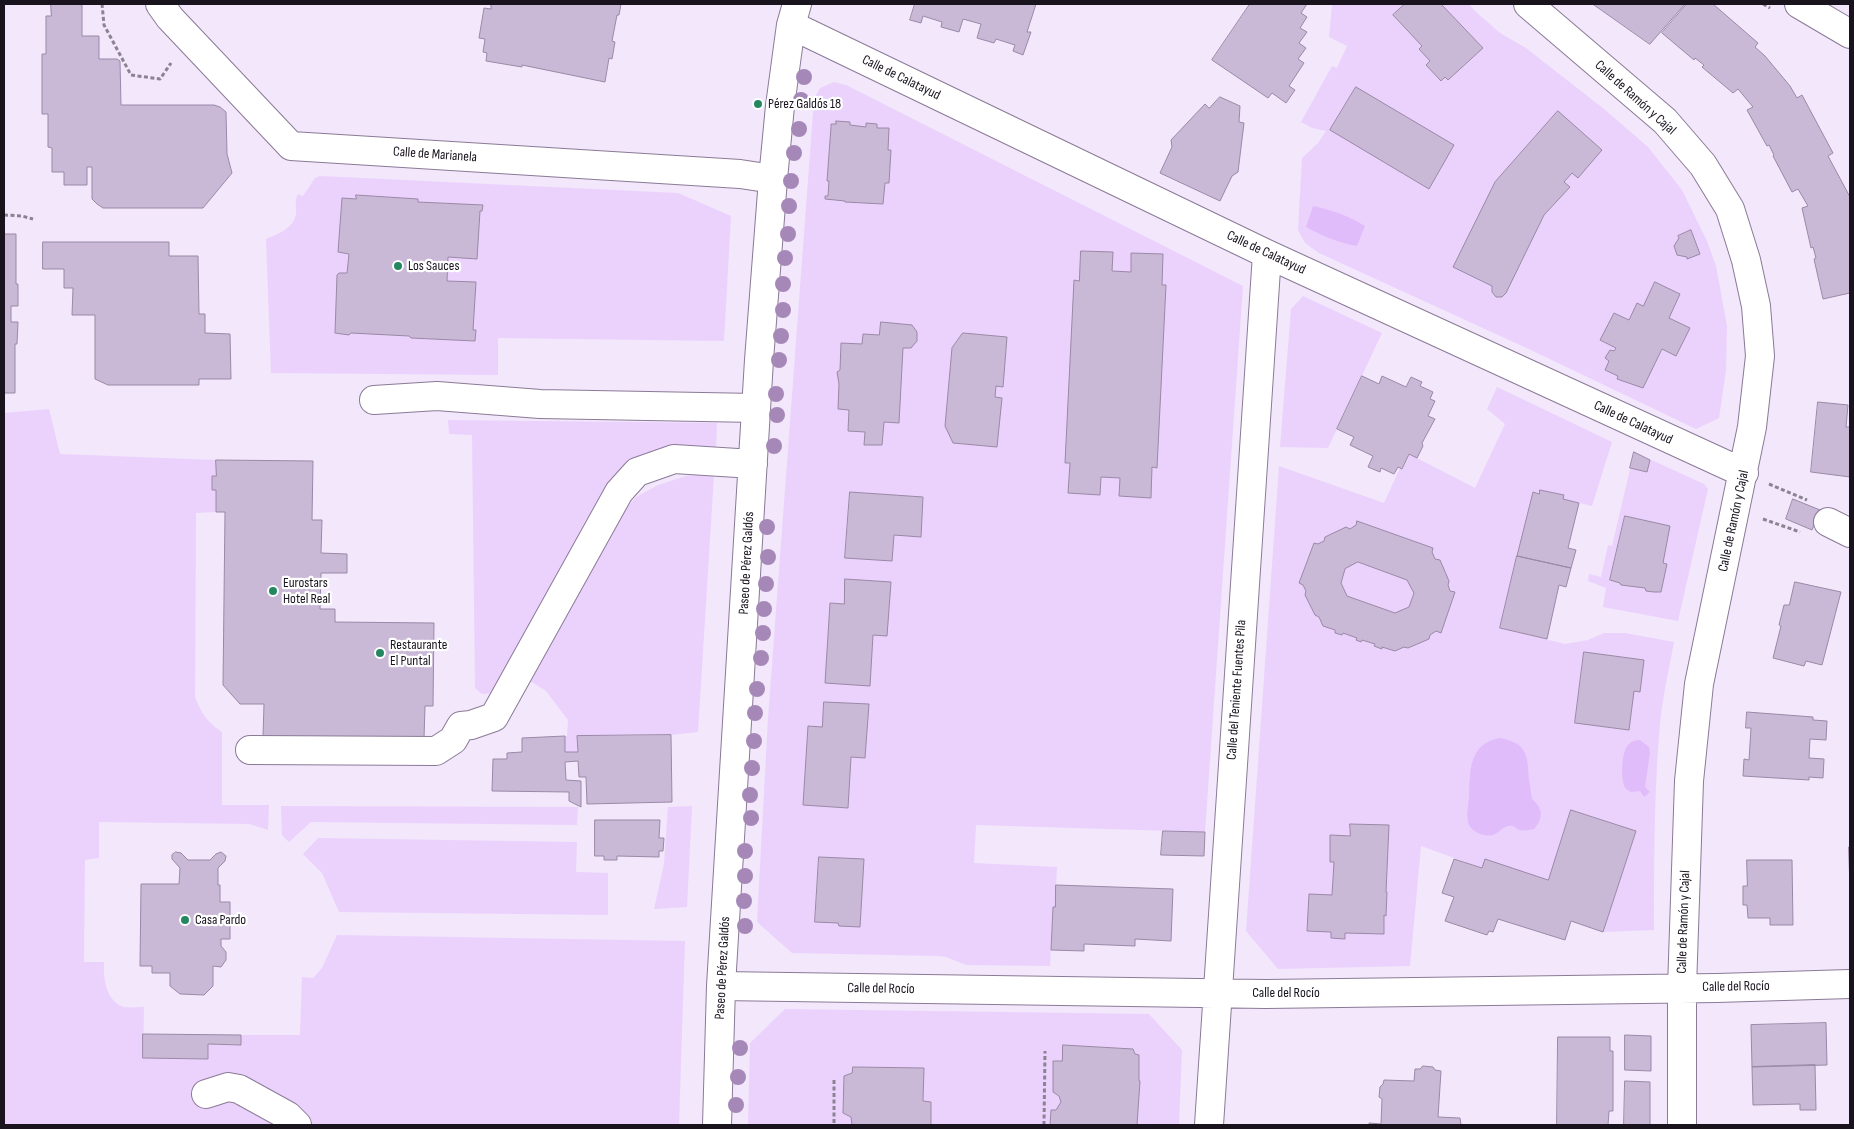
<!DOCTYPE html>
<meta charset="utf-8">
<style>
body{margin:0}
#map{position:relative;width:1854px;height:1129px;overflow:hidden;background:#f2e7fb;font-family:"Sofia Sans Condensed",sans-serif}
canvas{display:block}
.frame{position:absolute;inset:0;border:5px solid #19131e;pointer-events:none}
</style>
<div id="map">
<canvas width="1854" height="1129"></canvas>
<div class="frame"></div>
</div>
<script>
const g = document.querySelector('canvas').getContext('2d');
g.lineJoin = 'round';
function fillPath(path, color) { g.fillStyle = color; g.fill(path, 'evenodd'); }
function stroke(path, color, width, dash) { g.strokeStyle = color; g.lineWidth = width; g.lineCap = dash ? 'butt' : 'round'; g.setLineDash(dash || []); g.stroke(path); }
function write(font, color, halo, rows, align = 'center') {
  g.font = font + ' "Sofia Sans Condensed",sans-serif'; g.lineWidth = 4.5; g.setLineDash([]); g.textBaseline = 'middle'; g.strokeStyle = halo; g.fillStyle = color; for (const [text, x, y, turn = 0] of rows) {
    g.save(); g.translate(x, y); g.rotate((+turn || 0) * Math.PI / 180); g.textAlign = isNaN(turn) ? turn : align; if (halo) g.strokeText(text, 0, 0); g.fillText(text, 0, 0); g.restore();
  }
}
fillPath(new Path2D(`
 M 1332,4 L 1469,4 L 1475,11 L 1500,33 L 1526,48 L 1604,109 L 1648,147 L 1682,190 L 1707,241 L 1716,266 L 1727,326 L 1726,371 L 1719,418 L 1696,429 L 1533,351 L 1319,253 L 1305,243 L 1298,230 L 1302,158 L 1318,143 L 1326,131 L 1312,128 L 1301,122 L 1332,66 L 1337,68 L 1347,46 L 1329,37 Z
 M 834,82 L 846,85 L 1243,286 L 1205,832 L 976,825 L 974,863 L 1057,867 L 1055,907 L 1053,907 L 1050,966 L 966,965 L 946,957 L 938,956 L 792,953 L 757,922 L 768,718 L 814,99 L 820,88 Z
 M 320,176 L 678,193 L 731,216 L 724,341 L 498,338 L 498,375 L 271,373 L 266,239 C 278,234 293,229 296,214 C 297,207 294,201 298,194 L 303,196 L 315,178 Z
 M 1303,296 L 1382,333 L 1328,448 L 1280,447 L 1291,309 Z
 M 1497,387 L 1612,442 L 1592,506 L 1563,499 L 1563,495 L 1541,490 L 1539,494 L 1533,492 L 1501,628 L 1565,644 L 1588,640 L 1604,633 L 1625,633 L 1674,642 C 1668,673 1661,705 1659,736 C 1654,801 1654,865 1654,930 L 1603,932 L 1636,831 L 1571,810 L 1548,880 L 1482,868 L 1421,846 L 1410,966 L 1278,969 L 1246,931 L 1279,466 L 1384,503 L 1400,468 L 1403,469 L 1409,454 L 1475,488 L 1505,424 L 1487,409 Z
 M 49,409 L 60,454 L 216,460 L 216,476 L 212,476 L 212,490 L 216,490 L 216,512 L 196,513 L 195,697 C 201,713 208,723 222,732 L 222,805 L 269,805 L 268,830 L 250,824 L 99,822 L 99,858 L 85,860 L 84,962 L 104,962 C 103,978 106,1002 124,1007 C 130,1008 138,1007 144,1007 L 143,1058 L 208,1059 L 208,1044 L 241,1045 L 241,1035 L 300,1035 L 302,977 L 313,978 L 322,968 L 337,935 L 685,941 L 679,1125 L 6,1125 L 4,1120 L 4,413 Z
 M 448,420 L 717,423 L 716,450 L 624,473 L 586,520 L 496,693 L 482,694 L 475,688 L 472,435 L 449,434 Z
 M 1634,452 L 1704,484 L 1708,489 L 1678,621 L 1603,607 L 1606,588 L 1588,581 L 1589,574 L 1601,577 L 1608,545 L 1612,546 Z
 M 710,473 L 714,475 L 698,732 L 671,735 L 577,736 L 578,752 L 565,752 L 565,736 L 567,736 L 568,720 L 546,691 L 530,681 L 604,533 L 636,497 L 658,485 L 686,476 Z
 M 281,806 L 578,807 L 577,825 L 311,822 L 289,842 L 282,835 Z
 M 692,806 L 687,907 L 654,909 L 664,864 L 668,807 Z
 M 318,838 L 577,842 L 576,872 L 608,873 L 608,915 L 339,912 L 322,873 L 303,854 Z
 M 785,1009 L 1149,1014 L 1182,1050 L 1179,1125 L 748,1125 L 750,1043 Z`), '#ebd2fd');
fillPath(new Path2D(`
 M 1313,206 C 1332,210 1349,216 1365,226 L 1357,246 C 1339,243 1322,236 1306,227 Z
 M 1501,738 C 1528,744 1527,755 1529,779 C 1530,786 1531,792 1532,799 C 1543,808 1544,818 1534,829 C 1529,830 1524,831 1519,830 C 1515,828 1514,825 1508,826 C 1499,828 1498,838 1484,835 C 1479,834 1471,830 1469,825 C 1466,817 1468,807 1469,798 C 1470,773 1468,742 1501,738 Z
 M 1640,740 L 1649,747 L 1650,753 L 1645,787 L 1650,792 L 1644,797 L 1640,791 L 1631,792 L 1626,789 C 1620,781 1621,751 1629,744 C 1632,741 1636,740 1640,740 Z`), '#e1bcfa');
const building = new Path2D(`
 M 51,4 L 82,4 L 82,36 L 99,36 L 99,59 L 117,59 L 120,61 L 121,105 L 214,105 L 220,107 L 226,112 L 227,154 L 232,173 L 203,208 L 103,208 L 97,204 L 92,199 L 92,167 L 87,167 L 87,185 L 64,185 L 64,172 L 52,172 L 52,148 L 48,147 L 48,114 L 42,114 L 42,54 L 46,54 L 46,16 L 51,16 Z
 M 491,4 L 621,4 L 619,15 L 617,15 L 612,41 L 615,42 L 612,59 L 609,58 L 605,82 L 522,65 L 522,67 L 486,61 L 487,53 L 483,52 L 485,39 L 479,38 L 484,8 L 491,9 Z
 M 915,4 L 1036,4 L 1027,32 L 1031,32 L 1023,55 L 1013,51 L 1015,45 L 996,39 L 994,43 L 977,38 L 981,24 L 963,19 L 959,32 L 941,27 L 942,22 L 923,16 L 921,23 L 910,20 Z
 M 1250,4 L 1307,4 L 1301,13 L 1307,17 L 1300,28 L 1307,32 L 1299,43 L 1306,48 L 1298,59 L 1304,63 L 1289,86 L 1295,90 L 1286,103 L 1272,93 L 1268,98 L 1212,60 Z
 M 1405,4 L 1441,4 L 1483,48 L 1448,80 L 1445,77 L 1441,81 L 1426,65 L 1430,61 L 1419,49 L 1422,46 L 1393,15 Z
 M 1593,4 L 1685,4 L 1650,44 Z
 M 1687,4 L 1713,4 L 1758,43 L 1755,47 L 1765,56 L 1790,86 L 1797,98 L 1802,95 L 1833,153 L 1828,156 L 1850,197 L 1850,293 L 1823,299 L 1814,259 L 1816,258 L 1813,247 L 1811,248 L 1802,208 L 1808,206 L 1798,189 L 1792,192 L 1773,156 L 1774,155 L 1769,145 L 1767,146 L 1747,110 L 1753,107 L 1738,89 L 1733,93 L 1702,67 L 1704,65 L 1695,58 L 1694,60 L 1662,33 Z
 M 1356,87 L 1454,145 L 1429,189 L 1330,130 Z
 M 1220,97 L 1240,106 L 1239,122 L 1244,123 L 1238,172 L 1232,176 L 1220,201 L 1160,173 L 1172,147 L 1171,140 L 1205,104 L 1209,108 Z
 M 1558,111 L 1602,150 L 1578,178 L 1572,173 L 1564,182 L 1570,187 L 1544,215 L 1506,293 L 1502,297 L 1496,297 L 1492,292 L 1492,286 L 1453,267 L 1495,182 Z
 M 836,121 L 850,122 L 850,125 L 866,127 L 866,123 L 877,124 L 877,128 L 889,128 L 888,150 L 891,150 L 889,183 L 885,183 L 883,204 L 845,202 L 845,201 L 825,199 L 825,196 L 828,196 L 829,181 L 827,181 L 831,127 L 831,124 L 836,124 Z
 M 356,195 L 418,199 L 418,202 L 483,205 L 482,211 L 480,211 L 477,259 L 448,257 L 447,281 L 476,282 L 473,330 L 476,330 L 475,341 L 411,338 L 409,336 L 351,333 L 349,335 L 335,333 L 337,275 L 339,273 L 347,273 L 349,254 L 338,252 L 342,198 L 356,199 Z
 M 1691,230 L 1700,254 L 1687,259 L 1687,257 L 1677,255 L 1674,246 L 1679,238 L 1678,236 Z
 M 4,234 L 16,234 L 16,284 L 18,284 L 18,306 L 11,306 L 11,322 L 18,322 L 17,344 L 15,344 L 15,393 L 4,393 Z
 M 43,242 L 169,242 L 169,256 L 198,256 L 199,314 L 205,314 L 205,333 L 230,334 L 231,379 L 199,379 L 199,385 L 108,385 L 95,379 L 95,315 L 72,315 L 73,288 L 64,288 L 64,269 L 43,269 Z
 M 1081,251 L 1113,252 L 1112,271 L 1131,272 L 1131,253 L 1163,254 L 1162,285 L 1166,285 L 1157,468 L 1152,467 L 1151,498 L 1119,496 L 1120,478 L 1101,477 L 1100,495 L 1068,493 L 1070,463 L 1065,463 L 1074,280 L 1079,281 Z
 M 1655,282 L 1680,294 L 1669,318 L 1690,328 L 1676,356 L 1662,349 L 1643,388 L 1617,379 L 1618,376 L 1605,370 L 1609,361 L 1605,358 L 1610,350 L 1614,351 L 1616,348 L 1600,340 L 1614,313 L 1629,320 L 1637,303 L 1643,306 Z
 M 881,322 L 912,325 L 917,332 L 917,341 L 911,348 L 903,348 L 899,423 L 884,422 L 882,445 L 864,445 L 865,432 L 848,431 L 849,410 L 838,409 L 839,384 L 837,372 L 840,370 L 841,343 L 862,344 L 863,334 L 879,335 Z
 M 963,333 L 1007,337 L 1003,387 L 996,386 L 995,397 L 1002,398 L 997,447 L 953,443 L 945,426 L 952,348 Z
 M 1362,376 L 1379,384 L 1382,376 L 1406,387 L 1411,377 L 1422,382 L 1420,386 L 1433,392 L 1430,399 L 1435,401 L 1428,416 L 1435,419 L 1422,443 L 1423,446 L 1417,458 L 1409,454 L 1402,469 L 1398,467 L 1394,474 L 1381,468 L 1380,472 L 1368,467 L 1373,456 L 1350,445 L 1354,437 L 1337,429 Z
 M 1818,402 L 1848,405 L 1846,427 L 1850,427 L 1850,477 L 1811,472 Z
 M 1634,452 L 1650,460 L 1647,472 L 1630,468 Z
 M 216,460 L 313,461 L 312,520 L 322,520 L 321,553 L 347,554 L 347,573 L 321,573 L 320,609 L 335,609 L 335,622 L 434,623 L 433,706 L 425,706 L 424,739 L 263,737 L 264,704 L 240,704 L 223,685 L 225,512 L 216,512 L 216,490 L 212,490 L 212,476 L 216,476 Z
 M 1540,490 L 1564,495 L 1563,499 L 1579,503 L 1568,548 L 1576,550 L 1571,568 L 1517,556 L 1533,492 L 1539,494 Z
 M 850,492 L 923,497 L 921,537 L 894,535 L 892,561 L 845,558 Z
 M 1793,499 L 1820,510 L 1812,530 L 1786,519 Z
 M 1625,516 L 1670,526 L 1663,563 L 1667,564 L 1661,592 L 1654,592 L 1646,591 L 1645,588 L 1621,585 L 1620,583 L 1610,580 Z
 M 1357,521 L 1433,548 L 1432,552 L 1435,559 L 1440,560 L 1449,581 L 1448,585 L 1450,591 L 1455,592 L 1441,633 L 1436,631 L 1430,635 L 1429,639 L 1408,648 L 1404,647 L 1395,651 L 1382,647 L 1382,649 L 1374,646 L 1375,644 L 1362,640 L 1361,642 L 1356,640 L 1357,638 L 1343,633 L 1342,635 L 1335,633 L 1335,630 L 1323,626 L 1319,617 L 1315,615 L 1305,595 L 1306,591 L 1303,585 L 1299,583 L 1314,543 L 1318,544 L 1324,541 L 1325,537 L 1346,527 L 1350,529 L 1356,525 ZM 1358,562 L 1407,580 L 1414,593 L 1409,607 L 1395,613 L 1347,596 L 1341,583 L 1345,569 Z
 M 1517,556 L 1571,568 L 1566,587 L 1559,585 L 1547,639 L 1500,628 Z
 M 845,579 L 891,582 L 887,636 L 873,635 L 870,686 L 825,683 L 830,603 L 844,604 Z
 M 1795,582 L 1841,592 L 1822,665 L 1806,661 L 1804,666 L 1773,658 L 1781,626 L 1779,625 L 1784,605 L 1789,605 Z
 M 1584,652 L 1644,660 L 1640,692 L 1634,691 L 1629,730 L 1575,723 Z
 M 824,702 L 869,704 L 865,758 L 851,757 L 848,808 L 803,805 L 808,726 L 822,727 Z
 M 1747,712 L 1813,717 L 1813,720 L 1827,721 L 1826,740 L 1810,739 L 1809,758 L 1824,759 L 1823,778 L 1809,777 L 1809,780 L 1743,776 L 1744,759 L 1749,760 L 1751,728 L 1746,728 Z
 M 671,735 L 672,802 L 587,804 L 586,777 L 579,777 L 578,761 L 565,762 L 566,780 L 581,781 L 581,807 L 569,801 L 569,792 L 492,791 L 493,759 L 507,759 L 507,753 L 522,752 L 522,738 L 565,736 L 565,752 L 578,752 L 577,736 Z
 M 1571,810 L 1636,831 L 1603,932 L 1571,921 L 1565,940 L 1498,919 L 1493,932 L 1489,931 L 1487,935 L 1445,921 L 1454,897 L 1442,893 L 1454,859 L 1482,868 L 1485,859 L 1548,880 Z
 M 595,820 L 660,820 L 659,838 L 664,838 L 663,851 L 659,851 L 659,857 L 617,856 L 617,860 L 604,860 L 604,856 L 595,856 Z
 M 1350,824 L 1389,825 L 1386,892 L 1387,892 L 1386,916 L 1384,915 L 1384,934 L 1345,933 L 1345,939 L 1331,938 L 1331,932 L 1307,931 L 1309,894 L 1332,895 L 1334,862 L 1330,862 L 1330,835 L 1350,836 Z
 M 1163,831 L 1205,832 L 1204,856 L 1161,855 Z
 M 1849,847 L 1850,847 L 1850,888 Z
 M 176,852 L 181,853 L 188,860 L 210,860 L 216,854 L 221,852 L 226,856 L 225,861 L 218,868 L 218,885 L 220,885 L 220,902 L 230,902 L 230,939 L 221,939 L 221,946 L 226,952 L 226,960 L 221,967 L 213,966 L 213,986 L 204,995 L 180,994 L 170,986 L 170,973 L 152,973 L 152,966 L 140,966 L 141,884 L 179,884 L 180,868 L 172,859 L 172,855 Z
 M 819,857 L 864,859 L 860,927 L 839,926 L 838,923 L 815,922 Z
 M 1747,860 L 1792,860 L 1793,925 L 1770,925 L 1770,918 L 1748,918 L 1747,905 L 1743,905 L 1743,886 L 1747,886 Z
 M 1056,885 L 1173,889 L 1171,941 L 1135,939 L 1135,946 L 1084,944 L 1084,951 L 1051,950 L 1053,907 L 1055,907 Z
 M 1826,1023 L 1827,1065 L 1752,1067 L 1751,1025 Z
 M 143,1034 L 241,1035 L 241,1045 L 208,1044 L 208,1059 L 143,1058 Z
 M 1625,1035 L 1651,1036 L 1651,1071 L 1625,1070 Z
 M 1558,1037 L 1610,1037 L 1610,1051 L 1613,1051 L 1613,1111 L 1609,1111 L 1608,1125 L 1557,1125 Z
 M 1063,1045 L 1133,1049 L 1135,1054 L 1139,1055 L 1139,1081 L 1140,1081 L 1137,1125 L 1050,1125 L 1051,1110 L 1056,1110 L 1061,1102 L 1059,1096 L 1053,1092 L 1053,1061 L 1062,1061 Z
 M 1815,1065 L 1816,1110 L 1800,1110 L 1800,1104 L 1753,1105 L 1752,1067 Z
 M 1423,1066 L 1433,1067 L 1435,1070 L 1441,1071 L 1438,1117 L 1460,1118 L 1461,1125 L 1369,1125 L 1369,1123 L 1381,1124 L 1382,1099 L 1379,1097 L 1380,1087 L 1383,1084 L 1384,1080 L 1414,1081 L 1415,1069 L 1420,1069 Z
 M 853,1067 L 924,1068 L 923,1101 L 931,1102 L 931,1125 L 852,1125 L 851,1117 L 843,1113 L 844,1076 L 852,1073 Z
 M 1625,1081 L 1650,1082 L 1650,1125 L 1624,1125 Z`);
fillPath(building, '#cab8d7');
stroke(building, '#9a89a6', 1);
const minor = new Path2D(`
 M 160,4 L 170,18 L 291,146 L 740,174 L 773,179
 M 1528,4 L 1665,121 L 1703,165 L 1730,209 L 1746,260 L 1756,306 L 1760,356 L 1752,427 L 1699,684 L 1689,781 L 1682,988 L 1682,1125
 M 1799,4 L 1850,34
 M 791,25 L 1267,254 L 1744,473
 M 374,400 L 437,396 L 540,404 L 756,408
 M 1828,522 L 1850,533
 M 250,750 L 436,751 L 453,740 L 461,726 L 471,725 L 494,717 L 619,492 L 637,472 L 674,459 L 753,464
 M 721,986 L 1266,994 L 1717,988 L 1850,984
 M 206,1094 L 228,1087 L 239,1089 L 288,1116 L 297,1125
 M 717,1125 L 721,986 L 759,360 L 773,179 L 780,106 L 791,25 L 797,4
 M 1209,1125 L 1267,254`);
stroke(minor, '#8b7a96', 30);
stroke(new Path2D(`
 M 102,4 L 104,25 L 131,75 L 160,79 L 171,63
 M 1763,4 L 1770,8
 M 4,215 L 22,216 L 33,219
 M 1769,484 L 1807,500
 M 1763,519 L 1800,532
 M 834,1080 L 834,1125
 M 1044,1125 L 1045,1051`), '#8b8392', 3, [4, 2.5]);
stroke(minor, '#fff', 28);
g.fillStyle = '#a688b8';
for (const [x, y] of [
 [804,77],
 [801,100],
 [799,129],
 [794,153],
 [791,181],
 [789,206],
 [788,234],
 [785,258],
 [783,284],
 [783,310],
 [781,336],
 [779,360],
 [776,394],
 [777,415],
 [774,446],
 [767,527],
 [768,557],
 [766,584],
 [764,609],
 [763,633],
 [761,658],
 [757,689],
 [755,713],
 [754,741],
 [752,768],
 [750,795],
 [751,818],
 [745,851],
 [745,876],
 [744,901],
 [745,926],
 [740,1048],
 [738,1077],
 [736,1105]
]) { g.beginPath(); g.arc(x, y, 8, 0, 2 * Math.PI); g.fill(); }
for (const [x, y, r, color] of [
 [758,104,5,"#258760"],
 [398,266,5,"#258760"],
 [273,591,5,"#258760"],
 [380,653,5,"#258760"],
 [185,920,5,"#258760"]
]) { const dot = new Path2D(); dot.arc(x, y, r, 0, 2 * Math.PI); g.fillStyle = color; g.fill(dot); stroke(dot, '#fff', 2); }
write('14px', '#19131e', '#fff', [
 ["Calle de Calatayud",901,78,26],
 ["Calle de Ramón y Cajal",1635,98,42],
 ["Calle de Marianela",435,155,4],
 ["Calle de Calatayud",1266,253,25],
 ["Calle de Calatayud",1633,423,25],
 ["Calle de Ramón y Cajal",1734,521,-78],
 ["Paseo de Pérez Galdós",747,563,-87],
 ["Calle del Teniente Fuentes Pila",1237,690,-86],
 ["Calle de Ramón y Cajal",1684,922,-88],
 ["Paseo de Pérez Galdós",723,968,-87],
 ["Calle del Rocío",1736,987,-1],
 ["Calle del Rocío",881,989,1],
 ["Calle del Rocío",1286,993]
]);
write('14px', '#19131e', '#fff', [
 ["Pérez Galdós 18",768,104],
 ["Los Sauces",408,266],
 ["Eurostars",283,583],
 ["Hotel Real",283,599],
 ["Restaurante",390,645],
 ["El Puntal",390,661],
 ["Casa Pardo",195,920]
], 'left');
</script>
